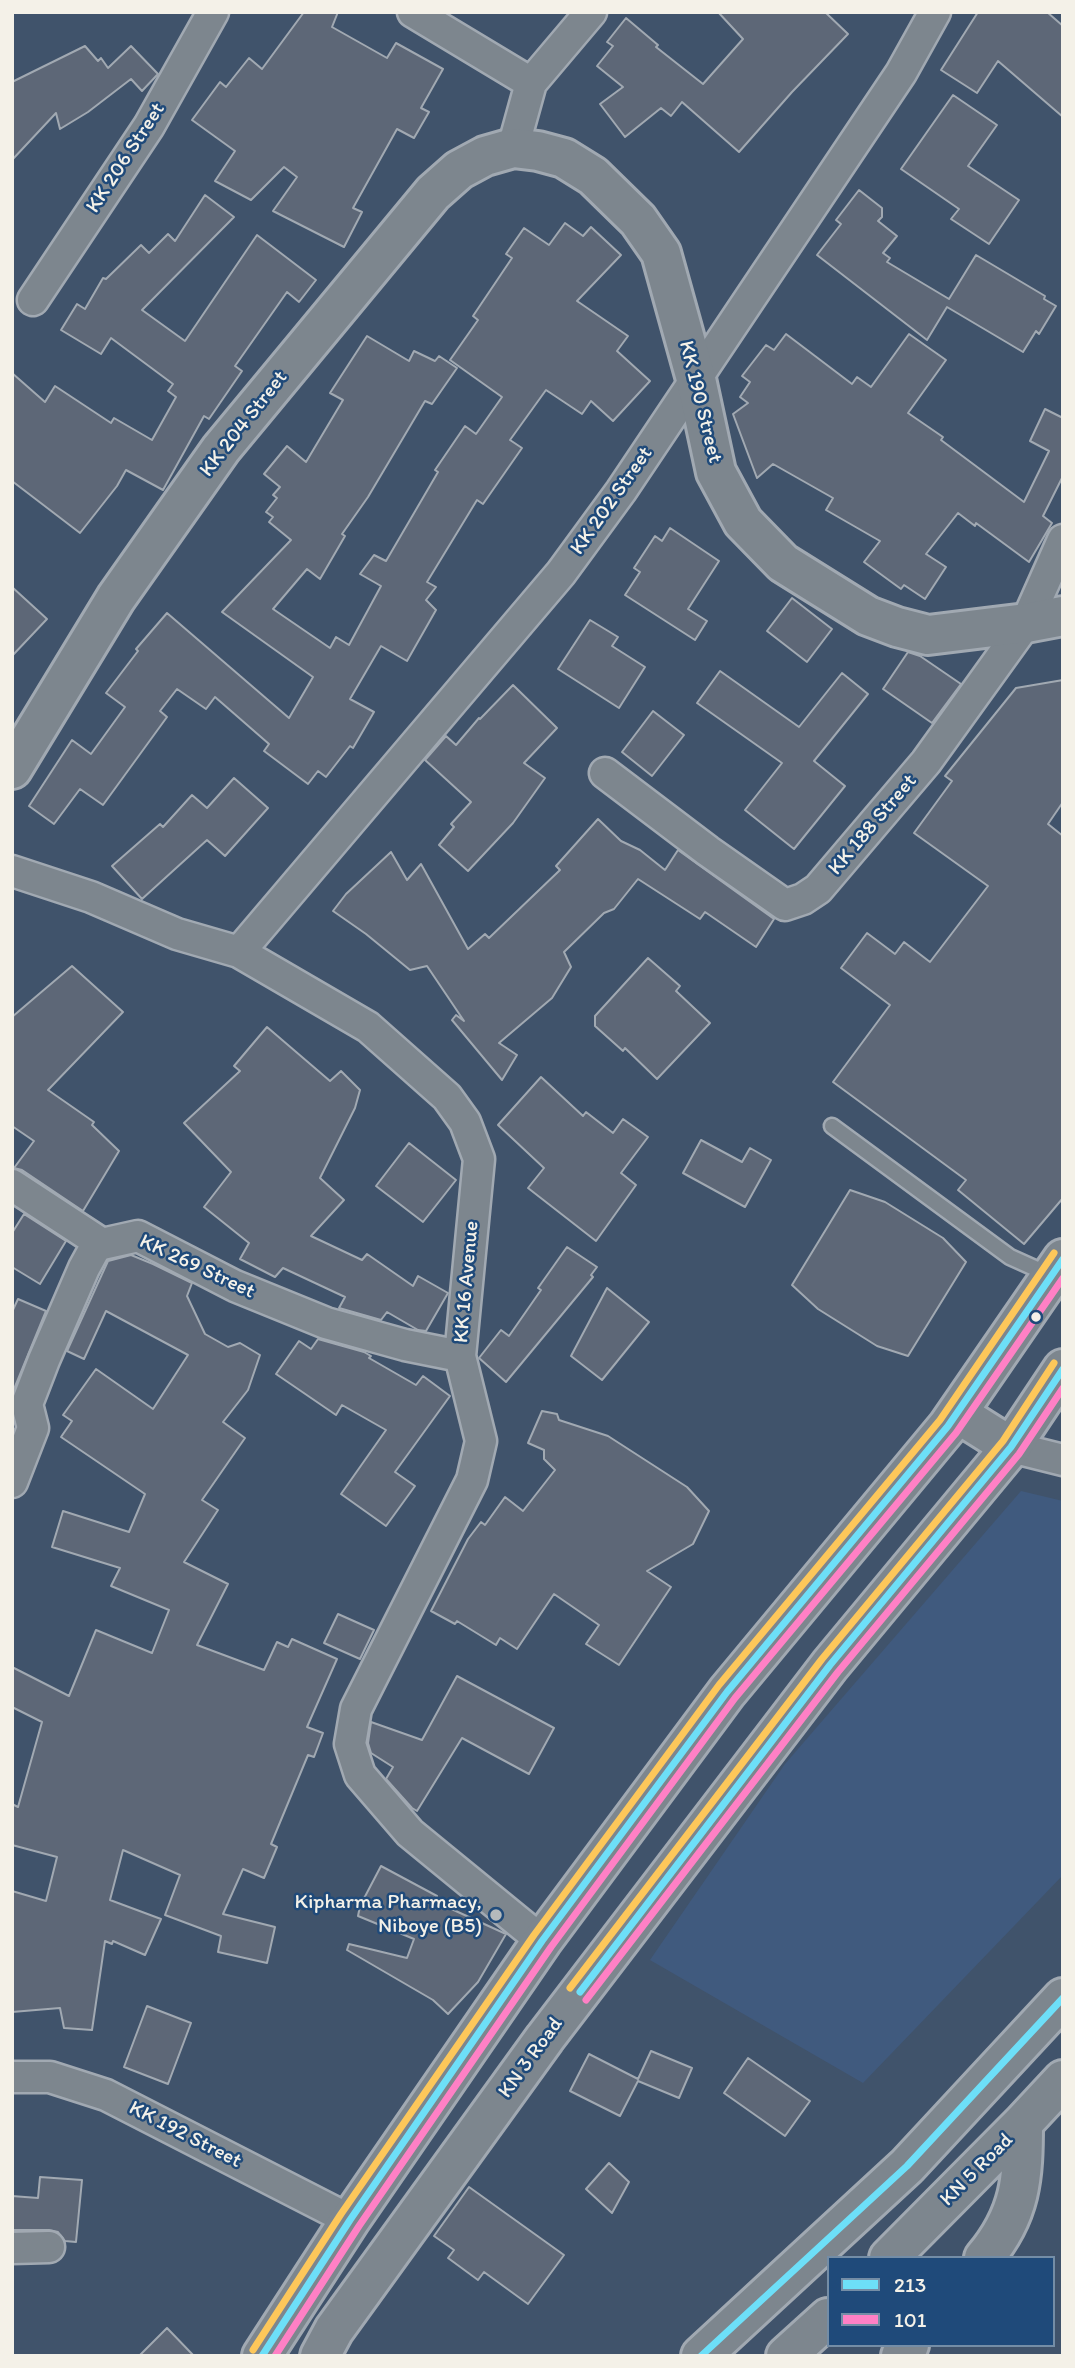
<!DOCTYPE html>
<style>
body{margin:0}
#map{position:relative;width:1075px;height:2368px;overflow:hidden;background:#40536b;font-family:Itim,sans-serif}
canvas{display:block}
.frame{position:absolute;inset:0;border:14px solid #f4f1e8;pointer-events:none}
.legend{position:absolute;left:827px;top:2256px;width:228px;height:91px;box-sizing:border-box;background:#1f4a7a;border:2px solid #748da6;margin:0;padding:9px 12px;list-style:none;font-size:21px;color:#f4f1e8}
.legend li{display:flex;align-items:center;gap:14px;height:35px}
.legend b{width:35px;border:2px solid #748da6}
</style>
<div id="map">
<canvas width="1075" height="2368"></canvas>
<div class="frame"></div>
<ul class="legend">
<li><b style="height:9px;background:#6ddff8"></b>213</li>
<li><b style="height:9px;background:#ff80c5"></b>101</li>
</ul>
</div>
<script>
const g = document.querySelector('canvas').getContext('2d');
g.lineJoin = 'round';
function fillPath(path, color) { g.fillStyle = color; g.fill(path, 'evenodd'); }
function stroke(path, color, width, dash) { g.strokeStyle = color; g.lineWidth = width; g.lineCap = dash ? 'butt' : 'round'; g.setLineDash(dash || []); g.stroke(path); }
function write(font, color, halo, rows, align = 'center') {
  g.font = font + ' Itim,sans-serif'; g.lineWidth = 5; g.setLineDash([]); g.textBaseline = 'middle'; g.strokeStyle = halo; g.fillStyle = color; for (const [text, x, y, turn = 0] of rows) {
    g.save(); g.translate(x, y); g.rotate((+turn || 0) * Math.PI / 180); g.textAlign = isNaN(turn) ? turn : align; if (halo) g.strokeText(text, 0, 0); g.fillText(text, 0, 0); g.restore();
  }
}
fillPath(new Path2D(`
 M 1021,1491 L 1063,1501 L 1063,1875 L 863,2083 L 650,1960 L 785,1764 Z`), '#405a7e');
const building = new Path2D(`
 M 304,12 L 338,12 L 332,27 L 387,58 L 396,43 L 443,69 L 421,108 L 429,112 L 414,138 L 397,129 L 353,208 L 362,212 L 344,247 L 273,211 L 297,177 L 284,167 L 251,200 L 215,181 L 235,151 L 192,120 L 220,82 L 226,87 L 249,58 L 262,69 Z
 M 718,12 L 825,12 L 848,34 L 792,92 L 739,152 L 682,102 L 671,116 L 661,108 L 625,137 L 600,104 L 623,87 L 597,66 L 613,46 L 607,42 L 626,18 L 658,45 L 656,47 L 703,84 L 743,39 Z
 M 978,12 L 1047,12 L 1063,26 L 1063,117 L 998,61 L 977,93 L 941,70 Z
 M 85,46 L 98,61 L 101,58 L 108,68 L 131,46 L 158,74 L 142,91 L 131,79 L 88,112 L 60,129 L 56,113 L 12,160 L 12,82 Z
 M 953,95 L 997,125 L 968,166 L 1019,200 L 989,244 L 951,219 L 959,209 L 901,169 Z
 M 859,190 L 882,208 L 882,217 L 878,221 L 897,236 L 883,253 L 890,258 L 887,262 L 949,299 L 976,255 L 1045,296 L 1044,299 L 1056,306 L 1039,334 L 1036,331 L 1023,352 L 947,307 L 927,340 L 817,255 L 841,224 L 836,220 Z
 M 205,195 L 234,217 L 142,310 L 185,341 L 257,235 L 316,280 L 299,302 L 287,292 L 235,366 L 242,371 L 209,419 L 204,416 L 163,490 L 126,470 L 117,486 L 80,533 L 12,481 L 12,373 L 45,402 L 55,386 L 111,423 L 114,418 L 152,440 L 176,397 L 168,391 L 173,384 L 111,338 L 101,354 L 61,330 L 77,304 L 85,309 L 103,278 L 106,279 L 141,245 L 149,253 L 168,234 L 175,241 Z
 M 565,223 L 583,236 L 591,227 L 621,255 L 577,301 L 628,336 L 617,351 L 650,381 L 613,421 L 591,401 L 582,414 L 546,390 L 510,440 L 522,448 L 483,504 L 477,500 L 427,582 L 436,587 L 426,600 L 436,610 L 407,661 L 381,646 L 350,699 L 374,712 L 353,748 L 350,746 L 326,777 L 318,771 L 308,784 L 264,751 L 269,744 L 215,697 L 206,709 L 177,689 L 160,711 L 167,717 L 103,805 L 80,789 L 54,824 L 29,806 L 72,740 L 91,754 L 125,707 L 106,693 L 138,651 L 136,649 L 167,613 L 289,718 L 313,677 L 222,612 L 291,540 L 269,522 L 273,517 L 266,512 L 277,498 L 273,495 L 280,487 L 264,474 L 287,446 L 306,462 L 343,400 L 330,393 L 367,336 L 409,361 L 414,351 L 435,361 L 439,356 L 457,368 L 432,404 L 425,401 L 368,497 L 342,534 L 345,536 L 320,579 L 307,569 L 273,609 L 330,648 L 336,637 L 349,645 L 381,586 L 360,574 L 374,555 L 386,561 L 438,472 L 435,470 L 465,426 L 476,434 L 502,397 L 450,360 L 478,320 L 473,316 L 512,258 L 506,254 L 524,228 L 549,245 Z
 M 786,334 L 852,384 L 857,377 L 871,387 L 909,334 L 946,360 L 908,413 L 943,437 L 941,440 L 1024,502 L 1049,451 L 1030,441 L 1045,409 L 1063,418 L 1063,476 L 1043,516 L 1052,523 L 1029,562 L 976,523 L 975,526 L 958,513 L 926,554 L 946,567 L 925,599 L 904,585 L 901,589 L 864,562 L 880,541 L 826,510 L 833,498 L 773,464 L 757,478 L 733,414 L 748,403 L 740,397 L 750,382 L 742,376 L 766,345 L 774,350 Z
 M 670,528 L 719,561 L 688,609 L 707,621 L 695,640 L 625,595 L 640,572 L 634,568 L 655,536 L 662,541 Z
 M 12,587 L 47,619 L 12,656 Z
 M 792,598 L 832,629 L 807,662 L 767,631 Z
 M 590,620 L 618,637 L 612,646 L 645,667 L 619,708 L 558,669 Z
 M 908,652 L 920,656 L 961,684 L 932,723 L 883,689 Z
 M 720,671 L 799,727 L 842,673 L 868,694 L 814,761 L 845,786 L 794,849 L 745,810 L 782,763 L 697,703 Z
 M 1063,680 L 1063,802 L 1048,824 L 1063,836 L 1063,1198 L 1024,1244 L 958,1190 L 966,1180 L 833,1082 L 890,1005 L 841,968 L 867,933 L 895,954 L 904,942 L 930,962 L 988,886 L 914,833 L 952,781 L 945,776 L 1016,688 Z
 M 513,685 L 557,728 L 524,763 L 545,778 L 513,823 L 468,871 L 439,845 L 454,827 L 451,824 L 471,802 L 425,760 L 446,736 L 456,745 L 479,718 L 480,719 Z
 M 653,711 L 684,735 L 652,776 L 622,752 Z
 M 234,778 L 268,808 L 225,856 L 207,840 L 142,899 L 112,866 L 160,824 L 163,827 L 192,795 L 207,808 Z
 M 598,819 L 621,841 L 640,850 L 665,870 L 678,850 L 774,919 L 756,947 L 705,912 L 700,919 L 638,879 L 614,909 L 604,913 L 564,952 L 571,967 L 552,998 L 499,1043 L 517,1055 L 502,1080 L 452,1020 L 456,1015 L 464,1021 L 427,966 L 410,970 L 366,934 L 333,911 L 346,894 L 391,852 L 407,880 L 421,864 L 468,949 L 485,934 L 489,938 L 560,870 L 556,866 Z
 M 648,958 L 680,986 L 676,991 L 710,1023 L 657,1079 L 625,1048 L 623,1051 L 595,1026 L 595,1016 Z
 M 72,966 L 123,1012 L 48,1090 L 94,1122 L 92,1125 L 119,1151 L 83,1211 L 22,1170 L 14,1168 L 34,1141 L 12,1126 L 12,1017 Z
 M 267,1027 L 330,1081 L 341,1071 L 360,1090 L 355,1108 L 320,1178 L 344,1200 L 311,1236 L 362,1260 L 367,1254 L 413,1286 L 418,1276 L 448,1293 L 426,1331 L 418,1330 L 387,1312 L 381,1320 L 339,1308 L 345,1297 L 283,1268 L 275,1277 L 240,1259 L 249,1243 L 204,1207 L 231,1172 L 184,1123 L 240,1071 L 234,1066 Z
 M 541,1077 L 583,1116 L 586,1112 L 613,1133 L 623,1119 L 648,1137 L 621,1173 L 636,1185 L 596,1241 L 528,1188 L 544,1168 L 498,1125 Z
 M 701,1140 L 742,1162 L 750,1148 L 771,1160 L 745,1207 L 683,1173 Z
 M 409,1143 L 456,1180 L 423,1222 L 376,1186 Z
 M 850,1190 L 885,1202 L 943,1238 L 966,1262 L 908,1356 L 877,1346 L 818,1309 L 792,1285 Z
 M 24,1214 L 66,1241 L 40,1284 L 12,1267 L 12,1233 Z
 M 567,1247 L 597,1267 L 591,1275 L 593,1277 L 506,1382 L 479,1358 L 501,1330 L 509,1336 L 541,1290 L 538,1288 Z
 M 131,1255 L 153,1264 L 192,1283 L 187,1296 L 205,1334 L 228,1347 L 240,1343 L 260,1355 L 248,1390 L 223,1422 L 245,1438 L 202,1500 L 218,1510 L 184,1562 L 228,1584 L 197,1645 L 264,1670 L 277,1642 L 288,1647 L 292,1639 L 337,1659 L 307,1727 L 323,1733 L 314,1757 L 308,1755 L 271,1844 L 277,1847 L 264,1878 L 243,1869 L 223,1914 L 275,1927 L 267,1963 L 218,1952 L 221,1936 L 165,1915 L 180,1875 L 123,1850 L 110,1900 L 161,1919 L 145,1955 L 113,1941 L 112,1944 L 105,1941 L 92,2030 L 64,2028 L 60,2008 L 12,2012 L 12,1891 L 46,1901 L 57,1857 L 12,1845 L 12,1804 L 18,1807 L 42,1722 L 12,1707 L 12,1667 L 69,1696 L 96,1630 L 152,1653 L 169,1610 L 111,1586 L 120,1568 L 52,1547 L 63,1511 L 129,1532 L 145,1494 L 61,1437 L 72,1421 L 63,1415 L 96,1369 L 153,1409 L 188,1355 L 106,1311 L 84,1359 L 67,1351 L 108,1261 Z
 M 607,1288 L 649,1322 L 602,1380 L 571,1356 Z
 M 18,1299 L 46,1311 L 12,1394 L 12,1312 Z
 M 318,1339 L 364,1352 L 371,1356 L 369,1358 L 416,1385 L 423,1376 L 450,1396 L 395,1472 L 415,1486 L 386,1526 L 341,1494 L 386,1430 L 342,1405 L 336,1415 L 276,1374 L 299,1341 L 311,1349 Z
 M 542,1411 L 557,1414 L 559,1420 L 608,1436 L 687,1487 L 709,1511 L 693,1544 L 647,1571 L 671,1587 L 619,1665 L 586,1644 L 599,1625 L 554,1594 L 517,1649 L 500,1638 L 496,1645 L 457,1621 L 455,1624 L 431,1611 L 468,1539 L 481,1522 L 485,1525 L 505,1497 L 523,1511 L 555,1470 L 544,1459 L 544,1450 L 528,1443 Z
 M 338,1614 L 374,1630 L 360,1659 L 324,1643 Z
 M 457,1676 L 554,1728 L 529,1774 L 462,1738 L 417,1811 L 412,1808 L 386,1779 L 393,1767 L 371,1753 L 368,1743 L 371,1722 L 422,1740 Z
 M 381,1866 L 437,1896 L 434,1901 L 506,1934 L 478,1982 L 448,2014 L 433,2000 L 347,1950 L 349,1944 L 407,1958 L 414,1939 L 358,1916 L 360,1906 Z
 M 147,2006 L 191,2023 L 168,2084 L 124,2067 Z
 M 651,2051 L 692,2068 L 679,2098 L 638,2081 L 620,2116 L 570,2091 L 589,2054 L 638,2079 Z
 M 748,2058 L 810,2101 L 785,2136 L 724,2093 Z
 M 609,2163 L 629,2182 L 612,2213 L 586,2189 Z
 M 40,2177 L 82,2180 L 76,2242 L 65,2241 L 58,2232 L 49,2230 L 12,2230 L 12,2196 L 38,2198 Z
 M 469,2187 L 564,2255 L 528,2304 L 484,2272 L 478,2280 L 448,2258 L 454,2250 L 434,2236 Z
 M 167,2328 L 194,2356 L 139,2356 Z`);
fillPath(building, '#5d6777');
stroke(building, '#a1a9b2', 2);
const lane = new Path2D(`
 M 832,1126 L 1010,1257 L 1050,1275`);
const street = new Path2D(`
 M 413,12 L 531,83
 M 513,148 L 531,83 L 591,12
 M 33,300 L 149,126 L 213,12
 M 605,773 L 708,851 L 785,905 L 803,899 L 818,889 L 926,762 L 1026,623 L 1063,540
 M 12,871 L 91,897 L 177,934 L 239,952 L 368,1027 L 447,1097 L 465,1122 L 479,1159 L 460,1356 L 481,1441 L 472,1480 L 356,1709 L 350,1744 L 360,1775 L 410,1833 L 542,1941
 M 239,952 L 561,573 L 621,491 L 901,73 L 935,12
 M 12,1185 L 102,1244
 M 1011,1447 L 1063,1460
 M 12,1482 L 33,1428 L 27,1404 L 44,1360 L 84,1268 L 95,1248 L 102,1244 L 138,1236 L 235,1286 L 326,1323 L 405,1345 L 460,1356
 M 12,2077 L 50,2077 L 106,2095 L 350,2220
 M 12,2248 L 49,2247`);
const secondary = new Path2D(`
 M 12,769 L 116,598 L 221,449 L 433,193 L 459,170 L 485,156 L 513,148 L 538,151 L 564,158 L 593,176 L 638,220 L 661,253 L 696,379 L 716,472 L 743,522 L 783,563 L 868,616 L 897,627 L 928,635 L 1026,623 L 1063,616`);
const primary = new Path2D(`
 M 889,2258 L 1023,2123 L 1063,2080
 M 984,2258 C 1021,2214 1023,2178 1023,2123
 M 701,2356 L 907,2166 L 1063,1998
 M 786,2356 L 828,2318
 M 901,2356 L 909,2345`);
const highway = new Path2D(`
 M 957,1413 L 1011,1447
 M 262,2356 L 350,2220 L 542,1941 L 727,1692 L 948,1426 L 1063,1259
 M 320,2356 L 334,2330 L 545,2038 L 830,1665 L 1011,1447 L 1063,1369`);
stroke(lane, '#a1a9b2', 19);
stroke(street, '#a1a9b2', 35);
stroke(secondary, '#a1a9b2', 44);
stroke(primary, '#a1a9b2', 44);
stroke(highway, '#a1a9b2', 44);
stroke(lane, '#7d868e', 14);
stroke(street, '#7d868e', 30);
stroke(secondary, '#7d868e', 38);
stroke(primary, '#7d868e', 38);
stroke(highway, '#7d868e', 38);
stroke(new Path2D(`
 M 580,1992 L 830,1665 L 1011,1447 L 1063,1369
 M 262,2356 L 350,2220 L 542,1941 L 727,1692 L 948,1426 L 1063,1259
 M 701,2356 L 907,2166 L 1063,1998`), '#6ddff8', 7);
stroke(new Path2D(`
 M 586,2000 L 838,1672 L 1019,1454 L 1063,1388
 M 275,2356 L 359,2226 L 551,1947 L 735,1698 L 956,1433 L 1063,1278`), '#ff80c5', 7);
stroke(new Path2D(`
 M 570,1988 L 822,1659 L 1003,1441 L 1054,1363
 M 253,2350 L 341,2214 L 534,1935 L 719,1685 L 940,1420 L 1054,1253`), '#fdc75a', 7);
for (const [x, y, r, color] of [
 [1036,1317,6,"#f4f1e8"],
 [496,1915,7,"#b5babc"]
]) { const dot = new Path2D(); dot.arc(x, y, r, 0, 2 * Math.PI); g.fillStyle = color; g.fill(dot); stroke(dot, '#1f4a7a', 2.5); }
write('21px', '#f4f1e8', '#1f4a7a', [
 ["KK 206 Street",126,158,-57],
 ["KK 190 Street",700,402,76],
 ["KK 204 Street",244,424,-52],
 ["KK 202 Street",612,501,-55],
 ["KK 188 Street",873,825,-50],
 ["KK 269 Street",197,1267,25],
 ["KK 16 Avenue",467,1282,-85],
 ["KN 3 Road",531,2058,-54],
 ["KK 192 Street",185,2135,27],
 ["KN 5 Road",977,2170,-45]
]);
write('21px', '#f4f1e8', '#1f4a7a', [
 ["Kipharma Pharmacy,",482,1903],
 ["Niboye (B5)",482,1927]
], 'right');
</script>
